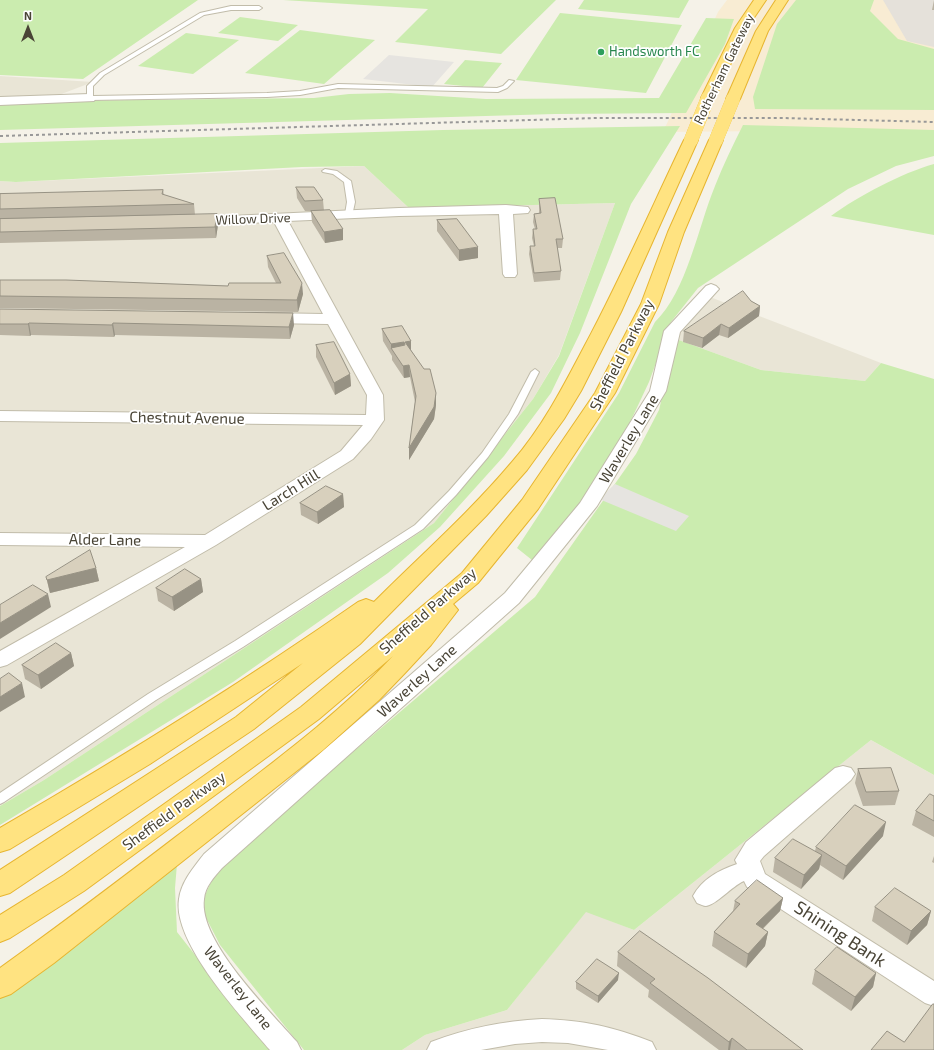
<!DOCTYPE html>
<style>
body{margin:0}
#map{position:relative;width:934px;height:1050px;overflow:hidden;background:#f5f2e8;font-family:"Exo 2",sans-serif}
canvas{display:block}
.north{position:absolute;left:8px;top:8px;width:40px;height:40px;-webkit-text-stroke:3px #fff;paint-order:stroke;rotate:0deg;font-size:11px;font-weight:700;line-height:16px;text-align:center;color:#494436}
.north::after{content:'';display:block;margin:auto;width:14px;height:18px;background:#494436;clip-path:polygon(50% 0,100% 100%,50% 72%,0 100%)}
</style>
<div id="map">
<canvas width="934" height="1050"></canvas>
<div class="north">N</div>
</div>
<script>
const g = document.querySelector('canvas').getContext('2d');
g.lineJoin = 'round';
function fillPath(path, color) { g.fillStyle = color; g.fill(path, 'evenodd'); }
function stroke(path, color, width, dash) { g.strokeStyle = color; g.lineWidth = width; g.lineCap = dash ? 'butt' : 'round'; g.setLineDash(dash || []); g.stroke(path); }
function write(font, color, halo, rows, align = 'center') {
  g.font = font + ' "Exo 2",sans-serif'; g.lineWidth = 3.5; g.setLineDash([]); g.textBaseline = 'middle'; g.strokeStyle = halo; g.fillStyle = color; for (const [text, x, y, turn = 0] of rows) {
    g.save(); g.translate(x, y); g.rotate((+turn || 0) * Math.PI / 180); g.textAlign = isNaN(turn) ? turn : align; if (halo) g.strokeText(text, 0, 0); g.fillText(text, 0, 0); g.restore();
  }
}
fillPath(new Path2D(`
 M 0,76 L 93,82 L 43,101 L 0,104 Z
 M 364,166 L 409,208 L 615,203 L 559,355 L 533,399 L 434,523 L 44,780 L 0,806 L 0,181 L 16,182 Z
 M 710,297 L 881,363 L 865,381 L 761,370 L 676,339 Z
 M 871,740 L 934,775 L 934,1050 L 402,1050 L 425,1035 L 507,1010 L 586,911 L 634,930 Z`), '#e9e5d6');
fillPath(new Path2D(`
 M 727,0 L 934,0 L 934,134 L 767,131 L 663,132 L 718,12 Z`), '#f8ecd3');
fillPath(new Path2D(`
 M 883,0 L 934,0 L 934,47 L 907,41 Z`), '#e5e1da');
fillPath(new Path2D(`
 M 0,0 L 198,0 L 83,79 L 0,75 Z
 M 283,0 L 556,0 L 501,54 L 395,42 L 428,9 Z
 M 584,0 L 689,0 L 679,18 L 578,9 Z
 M 796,0 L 874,0 L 870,11 L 898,39 L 934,49 L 934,110 L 755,109 L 753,97 L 777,24 Z
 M 560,13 L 682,25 L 646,93 L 516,80 Z
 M 240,17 L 298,25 L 278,41 L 218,33 Z
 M 706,18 L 734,19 L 725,44 L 686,113 L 555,114 L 0,130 L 0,104 L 43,101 L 314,98 L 349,94 L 390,93 L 486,99 L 659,98 Z
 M 300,30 L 375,40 L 324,84 L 245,73 Z
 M 186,33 L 239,40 L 193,74 L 138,66 Z
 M 465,60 L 502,63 L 482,88 L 444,84 Z
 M 743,125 L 934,130 L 934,156 L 896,166 L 848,189 L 698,288 L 671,322 L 649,382 L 625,433 L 582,500 L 532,560 L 517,548 L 619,393 L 655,322 C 687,291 698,227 715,186 C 723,165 733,145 743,125 Z
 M 680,126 L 631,204 L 580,333 L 551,393 L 504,456 L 440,527 L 388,573 L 233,682 L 0,825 L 0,806 L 44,780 L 434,523 L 533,399 L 559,356 L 615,203 L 409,208 L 364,166 L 302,167 L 16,182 L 0,181 L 0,143 L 443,130 Z
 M 934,164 L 934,235 L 831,216 C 858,196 902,173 934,164 Z
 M 676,339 L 761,370 L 865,381 L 881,363 L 934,379 L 934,775 L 871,740 L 634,930 L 586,912 L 507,1010 L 425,1035 L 402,1050 L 304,1050 L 220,945 L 200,906 L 218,867 L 535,597 L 636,454 L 659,410 Z
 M 177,864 L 175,888 L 177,932 L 270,1050 L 0,1050 L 0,994 Z`), '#cbecaf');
fillPath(new Path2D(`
 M 389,55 L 454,62 L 432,87 L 363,79 Z
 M 615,484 L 689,516 L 676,531 L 599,499 Z`), '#e6e4e0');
const service = new Path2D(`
 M 231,6 L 259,6 L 262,8 L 259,10 L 231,10 L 204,15 L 104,75 L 93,86 L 93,96 L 267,93 L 300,91 L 338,84 L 497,88 L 503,86 L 509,80 L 514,81 L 507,88 L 498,92 L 338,88 L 300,95 L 267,97 L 90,100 L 87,98 L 87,86 L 100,73 L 200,13 Z
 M 325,169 L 337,171 L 351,181 L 355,202 L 352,216 L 346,216 L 345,214 L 347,202 L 344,182 L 333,174 L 323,172 L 322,171 Z
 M 535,369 L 539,372 L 518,414 L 488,457 L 456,495 L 423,529 L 243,647 L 156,700 L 4,802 L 0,804 L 0,793 L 148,694 L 235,641 L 415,525 L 449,491 L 482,453 L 509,414 L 531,372 Z`);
const minor = new Path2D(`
 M 90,94 L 96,98 L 94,101 L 0,105 L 0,97 Z
 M 506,205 L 528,207 L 530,210 L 528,213 L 513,214 L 517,274 L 515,277 L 505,277 L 503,274 L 499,214 L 399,216 L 288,221 L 383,395 L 384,420 L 371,439 L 353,459 L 216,545 L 7,665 L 0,667 L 0,651 L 185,547 L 0,545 L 0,533 L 205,535 L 341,451 L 363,425 L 0,421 L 0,411 L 366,415 L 367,395 L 328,324 L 267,323 L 261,321 L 259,318 L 261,315 L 267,313 L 323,314 L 274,222 L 193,225 L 188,224 L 186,221 L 188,218 L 399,208 Z
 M 711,284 L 716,286 L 719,289 L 680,332 L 666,391 L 597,506 L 519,603 L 222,868 C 214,877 205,887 204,899 C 198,941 270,1011 297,1042 L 301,1050 L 270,1050 C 243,1018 172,943 179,899 C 181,882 194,867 204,854 L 505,593 L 580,503 L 650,391 L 664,331 L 706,286 Z
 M 843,766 L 851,768 L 855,774 L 851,780 L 764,856 L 760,861 L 765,874 L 934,981 L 934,1006 L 925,1003 L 747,887 L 744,881 C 732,886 716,905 706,906 C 704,906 700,904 697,903 L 693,896 C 702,879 719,870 737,864 L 735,860 L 746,842 L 835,768 Z
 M 542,1019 C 583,1020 614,1027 652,1042 L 656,1050 L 608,1050 L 568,1043 L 542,1042 L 515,1044 L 481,1050 L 427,1050 L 431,1042 C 468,1028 503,1021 542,1019 Z`);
const trunk = new Path2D(`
 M 754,0 L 766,0 L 747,28 L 715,98 L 713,101 L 703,101 L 701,98 L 735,28 Z
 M 776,0 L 788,0 L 768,31 L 740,99 L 738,102 L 728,102 L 726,99 L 756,31 Z
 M 691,136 L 696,137 L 698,140 L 621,312 L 581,391 L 564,419 L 527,470 L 486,516 L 360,644 L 254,729 L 10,893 L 0,896 L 0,870 L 236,717 L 303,663 L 150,764 L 10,849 L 0,852 L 0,828 C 122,757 242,683 358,602 L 366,599 L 374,602 C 420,556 470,512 512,462 C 542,428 563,387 584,347 C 620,280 651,209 684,140 L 686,137 Z
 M 716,136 L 721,137 L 723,140 L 684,232 L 659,304 L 615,393 L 538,509 L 478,583 L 453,604 L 458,610 L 431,645 L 405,673 L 379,700 L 323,750 L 54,963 L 11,994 L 0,998 L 0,968 C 73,916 144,861 215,807 C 276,760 340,713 393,656 L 319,719 L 84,891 L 10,938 L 0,942 L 0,915 L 64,875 L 301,707 L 462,573 L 522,500 L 595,393 L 641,304 L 668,232 L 709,140 L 711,137 Z`);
stroke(service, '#c1bcaa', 2);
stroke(minor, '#c1bcaa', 2);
stroke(trunk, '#e7b530', 2);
fillPath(service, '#fff');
fillPath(minor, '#fff');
fillPath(trunk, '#ffe381');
stroke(new Path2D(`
 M 0,136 L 597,118 L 781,118 L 934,122`), '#989898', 2, [3, 3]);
const trunkBridge = new Path2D(`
 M 691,140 L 708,98
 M 716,140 L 733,99`);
stroke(trunkBridge, '#e7b530', 14, []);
stroke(trunkBridge, '#ffe381', 14);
fillPath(new Path2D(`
 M 934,0 L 934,10 L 932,10 Z
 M 296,187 L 323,200 L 324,211 L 305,211 L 297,198 Z
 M 163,190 L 164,195 L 194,204 L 195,215 L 218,225 L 216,238 L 0,243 L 0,194 Z
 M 539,199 L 563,239 L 562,248 L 557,248 L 561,271 L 560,280 L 534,282 L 529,254 L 530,246 L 534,246 L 532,238 L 533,229 L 535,229 L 533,222 L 534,214 L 539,213 Z
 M 311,211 L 343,229 L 343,240 L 325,243 L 312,222 Z
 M 437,220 L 478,258 L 459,261 L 437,231 Z
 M 267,256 L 303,294 L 298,312 L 0,308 L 0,280 L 228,286 L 276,283 L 268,267 Z
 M 751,301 L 760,306 L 759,316 L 728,338 L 719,335 L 702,348 L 683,342 L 684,331 Z
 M 0,309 L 294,325 L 290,339 L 115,335 L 114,337 L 31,335 L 30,336 L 0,335 Z
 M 382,329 L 411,341 L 411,350 L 436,393 L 436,405 L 434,419 L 409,460 L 409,448 L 415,402 L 410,377 L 404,378 L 392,360 L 392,356 L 383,341 Z
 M 316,345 L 350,374 L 351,386 L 335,395 L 316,357 Z
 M 343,494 L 344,507 L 318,524 L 301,515 L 300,503 Z
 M 96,568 L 99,581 L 50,593 L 46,577 Z
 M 201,579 L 203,592 L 174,611 L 158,601 L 156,588 Z
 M 71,653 L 74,666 L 41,689 L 25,679 L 22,665 Z
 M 858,769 L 899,791 L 895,805 L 863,806 L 855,783 Z
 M 934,796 L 934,837 L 912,825 L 916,811 Z
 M 883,836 L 843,880 L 820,865 L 819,869 L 801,889 L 773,872 L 775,858 L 815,851 L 816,847 Z
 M 934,856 L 934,863 L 932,862 Z
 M 783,898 L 780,911 L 763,929 L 768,932 L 765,946 L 746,968 L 712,946 L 714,932 L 733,911 L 735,901 Z
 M 875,907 L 931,911 L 927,925 L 907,945 L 872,921 Z
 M 618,952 L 803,1050 L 719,1050 L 648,997 L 649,990 L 617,966 Z
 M 815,970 L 876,973 L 873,987 L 851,1011 L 812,984 Z
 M 618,980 L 598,1003 L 576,989 L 576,982 Z`), '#bab3a3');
fillPath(new Path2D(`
 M 217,214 L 218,225 L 216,238 L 215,227 Z
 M 343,229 L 343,240 L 325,243 L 324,232 Z
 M 478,247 L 478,258 L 459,261 L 459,250 Z
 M 302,283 L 303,294 L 298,312 L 297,300 Z
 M 760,306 L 759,316 L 728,338 L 729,328 Z
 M 293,313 L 294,325 L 290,339 L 289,327 Z
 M 29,323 L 31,335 L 30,336 L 28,324 Z
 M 113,323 L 115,335 L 114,337 L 112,325 Z
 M 721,324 L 719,335 L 702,348 L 703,338 Z
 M 411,341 L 411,353 L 405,342 Z
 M 404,342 L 404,354 L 391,348 L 391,356 L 391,344 Z
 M 409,365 L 410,377 L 404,378 L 403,366 Z
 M 350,374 L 351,386 L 335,395 L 334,383 Z
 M 436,393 L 436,405 L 434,419 L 409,460 L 409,448 Z
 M 343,494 L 344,507 L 318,524 L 317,512 Z
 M 96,568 L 99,581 L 50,593 L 47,580 Z
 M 201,579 L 203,592 L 174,611 L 172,597 Z
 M 48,594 L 51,607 L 0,639 L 0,623 Z
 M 71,653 L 74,666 L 41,689 L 38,675 Z
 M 22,683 L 25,697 L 0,712 L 0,697 Z
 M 886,822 L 883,836 L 843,880 L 846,866 Z
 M 822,855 L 819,869 L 801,889 L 804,875 Z
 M 783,898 L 780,911 L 753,938 L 756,924 Z
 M 931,911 L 927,925 L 907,945 L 911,931 Z
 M 768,932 L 765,946 L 746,968 L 748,954 Z
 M 619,973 L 618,980 L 598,1003 L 598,996 Z
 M 876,973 L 873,987 L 851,1011 L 855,997 Z
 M 732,1038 L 730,1050 L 728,1050 L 729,1042 Z`), '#979284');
const building = new Path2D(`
 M 296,187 L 314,187 L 323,200 L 305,201 Z
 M 163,190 L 162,194 L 194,204 L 0,209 L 0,194 Z
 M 555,198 L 563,239 L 556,239 L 561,271 L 534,273 L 530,246 L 535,246 L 533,229 L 537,229 L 534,214 L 541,213 L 539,199 Z
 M 330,210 L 343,229 L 324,232 L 311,211 Z
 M 217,214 L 215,227 L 0,232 L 0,219 Z
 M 457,219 L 478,247 L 459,250 L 437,220 Z
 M 284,253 L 302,283 L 297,300 L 0,296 L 0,280 L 66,280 L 228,286 L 229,283 L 281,283 L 267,256 Z
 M 743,291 L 751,301 L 760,306 L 729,328 L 721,324 L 703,338 L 684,331 Z
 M 0,309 L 293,313 L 289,327 L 113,323 L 112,325 L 29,323 L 28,324 L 0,324 Z
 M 402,326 L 411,341 L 405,342 L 424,369 L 430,369 L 436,393 L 434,407 L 409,448 L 416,396 L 409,365 L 403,366 L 391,348 L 405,345 L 404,342 L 391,344 L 382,329 Z
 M 334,342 L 350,374 L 334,383 L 316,345 Z
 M 326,486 L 343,494 L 317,512 L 300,503 Z
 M 90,550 L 96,568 L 47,580 L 46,577 Z
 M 185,569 L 201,579 L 172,597 L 156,588 Z
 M 33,585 L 48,594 L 0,623 L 0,605 Z
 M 56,643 L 71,653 L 38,675 L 22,665 Z
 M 9,673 L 22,683 L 0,697 L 0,679 Z
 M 891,768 L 899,791 L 866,792 L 858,769 Z
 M 930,794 L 934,796 L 934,821 L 916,811 Z
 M 855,805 L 886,822 L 846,866 L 816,847 Z
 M 793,839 L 822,855 L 804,875 L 775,858 Z
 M 757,880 L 783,898 L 756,924 L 768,932 L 748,954 L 714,932 L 740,904 L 735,901 Z
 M 895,888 L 931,911 L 911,931 L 875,907 Z
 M 640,931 L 708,978 L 803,1050 L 747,1050 L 732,1038 L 729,1042 L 650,983 L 655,979 L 618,952 Z
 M 837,947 L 876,973 L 855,997 L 815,970 Z
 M 597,959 L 619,973 L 598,996 L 576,982 Z
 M 933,1004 L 934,1004 L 934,1050 L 871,1050 L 887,1031 L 904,1042 Z`);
fillPath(building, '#d8d0bd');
stroke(building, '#979284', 1);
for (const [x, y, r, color] of [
 [601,52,4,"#2e9e5b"]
]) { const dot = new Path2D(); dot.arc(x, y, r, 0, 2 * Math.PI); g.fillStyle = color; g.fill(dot); stroke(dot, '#fff', 1.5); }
write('13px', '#27864d', '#fff', [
 ["Handsworth FC",609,52]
], 'left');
write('13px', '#494436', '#fff', [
 ["Rotherham Gateway",724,69,-64],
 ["Willow Drive",253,219,-2]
]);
write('15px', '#494436', '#fff', [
 ["Sheffield Parkway",622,355,-63],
 ["Chestnut Avenue",187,418,1],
 ["Waverley Lane",629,439,-59],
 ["Larch Hill",291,490,-32],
 ["Alder Lane",105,540,1],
 ["Sheffield Parkway",428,611,-41],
 ["Waverley Lane",417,681,-42],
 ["Sheffield Parkway",174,811,-36],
 ["Waverley Lane",238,988,52]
]);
write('18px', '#494436', '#fff', [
 ["Shining Bank",840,934,33]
]);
</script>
